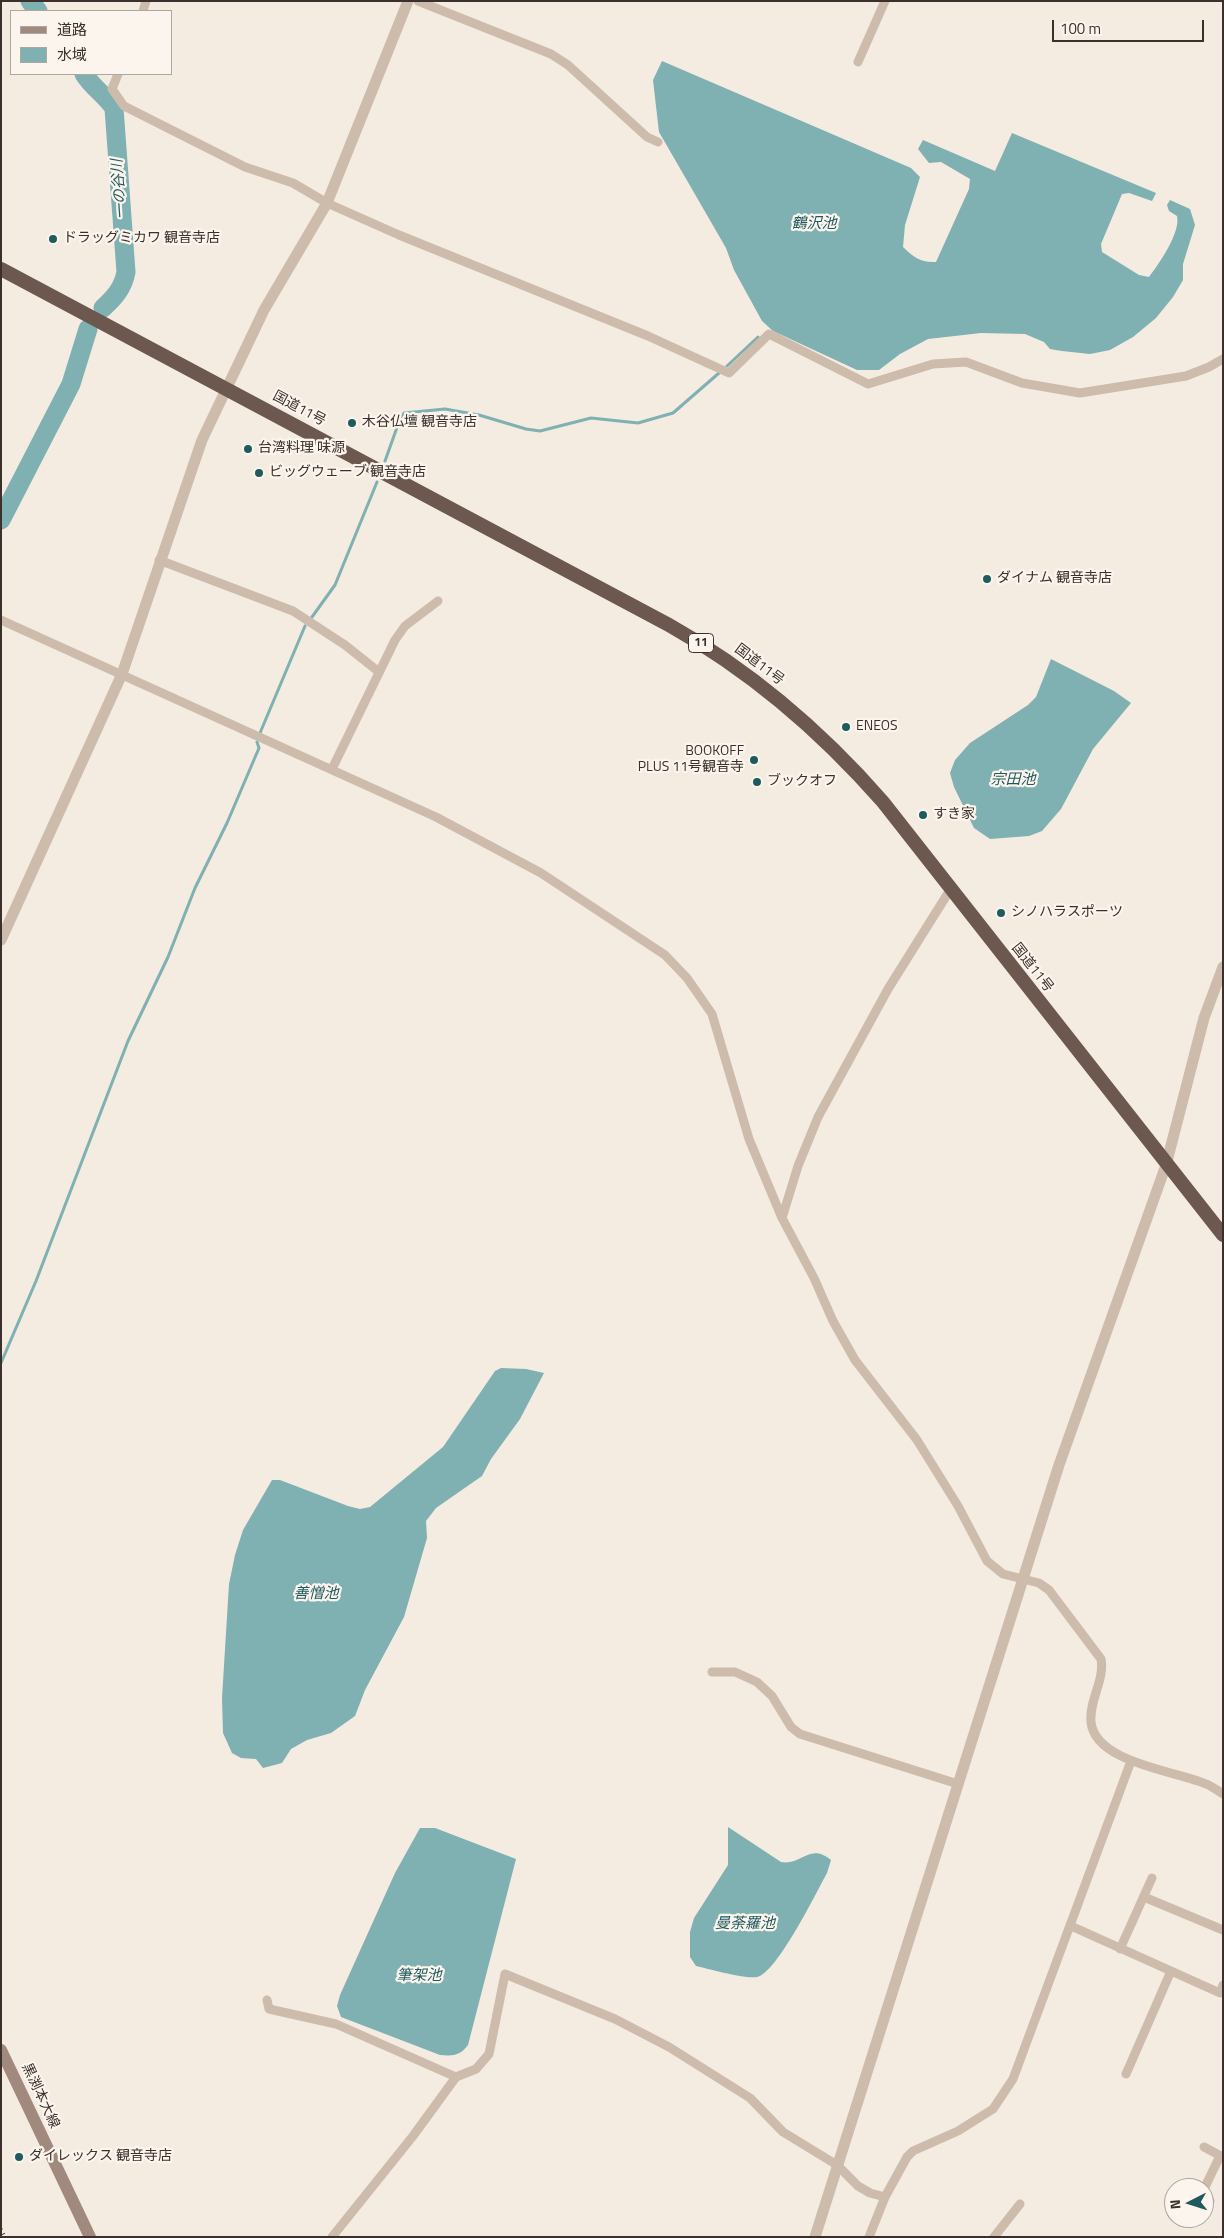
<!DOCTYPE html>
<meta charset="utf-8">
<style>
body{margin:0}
#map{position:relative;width:1224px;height:2238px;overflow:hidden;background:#f4ebe1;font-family:"Titillium Web","Noto Sans JP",sans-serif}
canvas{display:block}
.frame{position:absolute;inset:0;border:2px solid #3b302b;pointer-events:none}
.legend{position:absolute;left:10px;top:10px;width:162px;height:65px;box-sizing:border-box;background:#fbf5ee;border:1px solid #aea6a0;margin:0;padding:6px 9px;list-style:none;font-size:15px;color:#3b302b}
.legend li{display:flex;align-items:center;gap:10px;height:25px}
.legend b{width:25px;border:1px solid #aea6a0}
.north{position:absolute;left:1164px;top:2178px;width:50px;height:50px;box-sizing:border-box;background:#fbf5ee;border:1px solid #aea6a0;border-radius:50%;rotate:265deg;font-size:14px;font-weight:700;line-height:20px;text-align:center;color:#3b302b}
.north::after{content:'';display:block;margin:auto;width:18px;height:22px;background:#1f5a5e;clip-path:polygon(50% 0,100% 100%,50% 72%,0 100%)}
.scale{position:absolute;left:1052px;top:20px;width:152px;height:22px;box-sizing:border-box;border:2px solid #3b302b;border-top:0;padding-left:6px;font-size:15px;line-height:18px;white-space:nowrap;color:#3b302b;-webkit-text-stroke:4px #fbf5ee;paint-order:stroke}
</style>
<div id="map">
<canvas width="1224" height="2238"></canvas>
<div class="frame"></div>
<ul class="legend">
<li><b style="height:6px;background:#a18a7d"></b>道路</li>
<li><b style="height:14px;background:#7fb0b2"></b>水域</li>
</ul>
<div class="north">N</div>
<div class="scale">100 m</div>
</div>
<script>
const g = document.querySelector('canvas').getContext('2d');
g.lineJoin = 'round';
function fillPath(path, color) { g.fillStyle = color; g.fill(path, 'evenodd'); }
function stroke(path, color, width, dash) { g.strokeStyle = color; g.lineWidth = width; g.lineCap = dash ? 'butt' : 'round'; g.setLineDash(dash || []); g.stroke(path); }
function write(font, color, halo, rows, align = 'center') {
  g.font = font + ' "Titillium Web","Noto Sans JP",sans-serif'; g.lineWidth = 4.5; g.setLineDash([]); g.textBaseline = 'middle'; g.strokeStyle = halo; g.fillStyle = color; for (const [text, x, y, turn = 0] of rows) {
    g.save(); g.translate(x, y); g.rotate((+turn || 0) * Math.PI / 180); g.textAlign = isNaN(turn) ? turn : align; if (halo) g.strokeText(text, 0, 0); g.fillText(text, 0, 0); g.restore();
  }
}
fillPath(new Path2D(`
 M 662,61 L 911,168 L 920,177 L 905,225 L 903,247 C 913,257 921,263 936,262 L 969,189 L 970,179 L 941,162 L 929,163 L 918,149 L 923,140 L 995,171 L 1012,133 L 1156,193 L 1152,201 L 1129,193 L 1122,194 L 1101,244 L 1102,252 L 1139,275 L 1149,277 C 1159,264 1181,232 1177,216 L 1169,211 L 1167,205 L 1170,200 L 1190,209 L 1195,225 L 1183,264 L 1183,280 L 1173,297 L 1156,318 L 1133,337 L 1110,350 L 1090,354 L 1062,351 L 1050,349 L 1044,342 L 1025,334 L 981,333 L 928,339 L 900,354 L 879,370 L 857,370 L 773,331 L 762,321 L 734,270 L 726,248 L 659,132 L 653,80 Z
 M 1051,659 L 1114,691 L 1131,703 L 1093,749 L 1061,809 L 1042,831 L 1029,836 L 990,839 L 974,828 L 954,787 L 950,773 L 955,760 L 970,743 L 1028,705 L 1036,697 Z
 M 501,1368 L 526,1369 L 544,1373 L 520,1419 L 491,1459 L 482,1476 L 436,1508 L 426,1521 L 427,1538 L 404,1617 L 365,1690 L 355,1716 L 331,1733 L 307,1740 L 291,1749 L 282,1763 L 263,1768 L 256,1759 L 241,1758 L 232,1753 L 223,1733 L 222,1698 L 229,1584 L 235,1555 L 243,1530 L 272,1480 L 280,1480 L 348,1506 L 360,1509 L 370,1507 L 443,1447 L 495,1371 Z
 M 728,1827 L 781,1862 C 802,1866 809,1842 831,1860 L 827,1873 C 816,1893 777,1973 757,1977 C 745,1979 709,1969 696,1966 L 690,1957 L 690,1932 L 694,1918 L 728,1865 Z
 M 420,1828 L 435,1828 L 516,1859 L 468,2045 C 460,2056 453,2056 440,2055 L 341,2017 L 337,2006 L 340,1995 L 395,1873 Z`), '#7fb0b2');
stroke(new Path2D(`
 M 727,366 L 758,337
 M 385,461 L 400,419 L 404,413 L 445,409 L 479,415 L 526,429 L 540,431 L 591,418 L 638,423 L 673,413 L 719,373
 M 312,617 L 335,585 L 377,482
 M 260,733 L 305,626
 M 1,1363 L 36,1281 L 128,1041 L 168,957 L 195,888 L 227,823 L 259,748 L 257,742`), '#7fb0b2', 3);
stroke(new Path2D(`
 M 30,1 L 38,11
 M 84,74 C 92,87 105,95 114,108 L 126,272 C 123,288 115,297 103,308
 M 1,520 L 71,384 L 88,329`), '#7fb0b2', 19);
stroke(new Path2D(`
 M 418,1 L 551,54 L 568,65 L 647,137 L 658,142
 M 143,11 L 146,1
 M 858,62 L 885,1
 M 118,74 L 112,89 L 124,106 L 245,167 L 293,183 L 327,203 L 399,235 L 648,336 L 729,373 L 769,334 L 868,384 L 933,364 L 966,362 L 1022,383 L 1080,393 L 1186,376 L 1209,367 L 1223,359
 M 159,560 L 293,611 L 345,645 L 379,672
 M 1,620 L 436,817 L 541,873 L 665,955 L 687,978 L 712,1014 L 749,1139 L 782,1218 L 814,1278 L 833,1321 L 855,1360 L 917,1440 L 958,1506 L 987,1561 L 1003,1574 L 1039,1583 L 1049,1590 L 1101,1659 C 1105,1680 1089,1700 1091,1722 C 1095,1763 1177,1771 1206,1784 C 1212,1786 1218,1791 1223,1794
 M 332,769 L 395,640 L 405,626 L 438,601
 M 782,1218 L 798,1166 L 818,1117 L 888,989 L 950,890
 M 712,1672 L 735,1672 L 757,1682 L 772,1696 L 791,1727 L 800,1734 L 958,1784
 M 1144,1897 L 1223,1930
 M 1071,1926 L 1220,1993 L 1223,1985
 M 1120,1949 L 1152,1878
 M 267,2000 L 269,2009 L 336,2024 L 456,2077
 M 1126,2074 L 1171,1971
 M 1204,2147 L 1223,2157
 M 1204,2189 L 1220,2156
 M 1204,2199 L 1210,2201
 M 332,2237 L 413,2136 L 456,2077 L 476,2069 L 489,2054 L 505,1974 L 615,2019 L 669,2047 L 750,2098 L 783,2132 L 837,2165 L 858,2186 L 870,2193 L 885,2197
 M 869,2237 L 885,2197 L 907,2157 L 913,2151 L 958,2131 L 993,2109 L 1013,2079 L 1131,1761
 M 994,2237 L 1020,2204`), '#cdbbac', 9);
stroke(new Path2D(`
 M 1,940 L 122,674 L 202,440 L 264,310 L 327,203 L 408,1
 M 815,2237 L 1059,1465 L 1166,1165 L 1204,1018 L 1223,967`), '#cdbbac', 11);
stroke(new Path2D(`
 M 1,2050 L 90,2237`), '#a18a7d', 12);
stroke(new Path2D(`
 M 1,269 L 669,625 C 751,671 821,731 883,802 L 1223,1235`), '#6c584f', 14);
stroke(new Path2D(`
 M 1,2229 L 5,2237`), '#3b302b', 3, [1, 4]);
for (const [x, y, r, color] of [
 [53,239,5,"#1f5a5e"],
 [352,423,5,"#1f5a5e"],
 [248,449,5,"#1f5a5e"],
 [259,473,5,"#1f5a5e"],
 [987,579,5,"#1f5a5e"],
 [846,727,5,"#1f5a5e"],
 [754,760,5,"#1f5a5e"],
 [757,782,5,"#1f5a5e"],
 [923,815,5,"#1f5a5e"],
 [1001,913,5,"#1f5a5e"],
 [19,2157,5,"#1f5a5e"]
]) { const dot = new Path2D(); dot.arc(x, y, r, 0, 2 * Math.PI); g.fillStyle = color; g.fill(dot); stroke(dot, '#fbf5ee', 2); }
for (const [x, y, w] of [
 [701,643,25]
]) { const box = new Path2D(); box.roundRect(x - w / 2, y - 9.5, w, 19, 4); g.fillStyle = '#fbf5ee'; g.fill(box); stroke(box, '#3b302b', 1); }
write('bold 12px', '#3b302b', null, [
 ["11",701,643]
]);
write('14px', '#3b302b', '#fbf5ee', [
 ["ドラッグミカワ 観音寺店",63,239],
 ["木谷仏壇 観音寺店",362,423],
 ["台湾料理 味源",258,449],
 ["ビッグウェーブ 観音寺店",269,473],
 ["ダイナム 観音寺店",997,579],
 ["ENEOS",856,727],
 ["BOOKOFF",744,752,"right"],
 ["PLUS 11号観音寺",744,768,"right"],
 ["ブックオフ",767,782],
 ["すき家",933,815],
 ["シノハラスポーツ",1011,913],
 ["ダイレックス 観音寺店",29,2157]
], 'left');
write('14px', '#3b302b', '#fbf5ee', [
 ["国道11号",299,409,28],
 ["国道11号",759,665,37],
 ["国道11号",1032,968,52],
 ["黒渕本大線",40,2096,65]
]);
write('italic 15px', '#1f5a5e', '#fbf5ee', [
 ["一の谷川",120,189,-94],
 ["鶴沢池",814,224],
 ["宗田池",1013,780],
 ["善憎池",316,1594],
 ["曼荼羅池",745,1924],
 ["筆架池",419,1976]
]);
</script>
